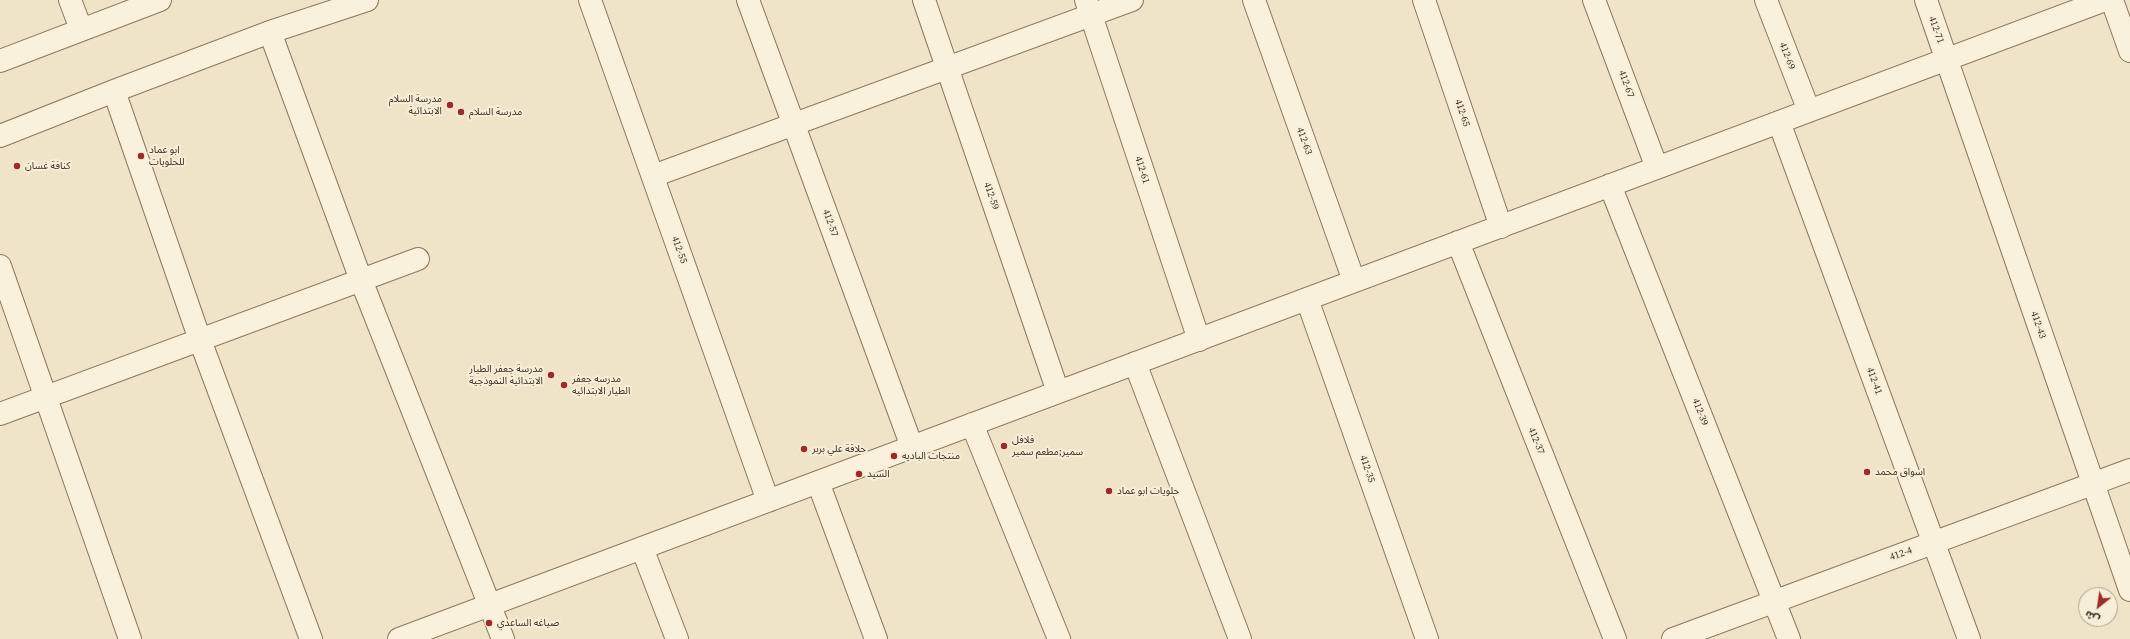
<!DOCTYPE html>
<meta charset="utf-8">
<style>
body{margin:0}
#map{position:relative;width:2130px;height:639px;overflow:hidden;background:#f0e4c8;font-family:"Source Serif 4","Noto Sans Arabic",serif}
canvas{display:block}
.north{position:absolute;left:2078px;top:587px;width:40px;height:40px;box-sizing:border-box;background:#f7eed8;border:1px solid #ada18e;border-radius:50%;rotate:210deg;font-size:11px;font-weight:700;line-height:16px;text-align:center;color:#3d2e20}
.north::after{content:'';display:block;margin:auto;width:14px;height:18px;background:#9e2a2b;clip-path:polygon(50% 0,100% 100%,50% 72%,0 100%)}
</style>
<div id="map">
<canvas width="2130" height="639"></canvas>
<div class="north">ش</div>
</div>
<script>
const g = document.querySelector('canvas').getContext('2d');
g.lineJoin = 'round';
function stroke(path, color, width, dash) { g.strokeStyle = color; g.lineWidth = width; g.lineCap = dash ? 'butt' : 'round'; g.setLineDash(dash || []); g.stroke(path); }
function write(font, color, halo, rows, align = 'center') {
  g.font = font + ' "Source Serif 4","Noto Sans Arabic",serif'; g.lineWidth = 4; g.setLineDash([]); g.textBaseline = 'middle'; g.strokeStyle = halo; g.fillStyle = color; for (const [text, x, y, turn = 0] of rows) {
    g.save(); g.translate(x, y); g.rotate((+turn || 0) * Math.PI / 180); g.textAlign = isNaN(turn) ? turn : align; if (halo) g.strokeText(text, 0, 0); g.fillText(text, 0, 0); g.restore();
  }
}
const minor = new Path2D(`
 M 70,0 L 81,29
 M 590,0 L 768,501
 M 748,0 L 912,447
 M 924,0 L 1058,392
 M 1086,0 L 1199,340
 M 1254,0 L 1354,281
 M 1424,0 L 1501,227
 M 1594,0 L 1657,168
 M 1766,0 L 1809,111
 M 1926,0 L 2130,590
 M 2112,0 L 2130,51
 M 270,32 L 361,280 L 503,639
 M 0,61 L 160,0
 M 114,91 L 200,340 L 311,639
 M 1779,122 L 1969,639
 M 0,136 L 114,91 L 270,32 L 367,0
 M 653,176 L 1132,0
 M 1610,185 L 1789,639
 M 1458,242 L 1615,639
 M 0,266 L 130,639
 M 1307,299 L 1427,639
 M 1135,363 L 1240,639
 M 0,414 L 418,259
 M 972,424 L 1059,639
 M 818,482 L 876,639
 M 642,548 L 677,639
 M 399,639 L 2105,0
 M 1673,639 L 2130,470`);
stroke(minor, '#8d765c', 24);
stroke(minor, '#faf1dc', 22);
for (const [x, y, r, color] of [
 [450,105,4,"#9e2a2b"],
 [461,112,4,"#9e2a2b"],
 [141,156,4,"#9e2a2b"],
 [17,166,4,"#9e2a2b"],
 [551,375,4,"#9e2a2b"],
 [564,385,4,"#9e2a2b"],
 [1004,446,4,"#9e2a2b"],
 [804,449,4,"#9e2a2b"],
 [894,456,4,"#9e2a2b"],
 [1867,472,4,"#9e2a2b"],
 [859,474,4,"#9e2a2b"],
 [1109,491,4,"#9e2a2b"],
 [489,623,4,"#9e2a2b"]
]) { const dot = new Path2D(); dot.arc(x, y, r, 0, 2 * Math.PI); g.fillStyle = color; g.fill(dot); stroke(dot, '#f7eed8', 1.5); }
write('10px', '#3d2e20', '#f7eed8', [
 ["412-71",1936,30,70],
 ["412-69",1787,56,69],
 ["412-67",1626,84,70],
 ["412-65",1462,113,71],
 ["412-63",1304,141,70],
 ["412-61",1142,170,72],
 ["412-59",991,196,71],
 ["412-57",830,223,70],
 ["412-55",679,250,70],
 ["412-43",2038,325,71],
 ["412-41",1874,381,70],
 ["412-39",1700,412,69],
 ["412-37",1536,441,68],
 ["412-35",1367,469,71],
 ["412-4",1901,554,-20]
]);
write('10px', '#3d2e20', '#f7eed8', [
 ["مدرسة السلام",442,99,"right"],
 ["الابتدائية",442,111,"right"],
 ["مدرسة السلام",469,112],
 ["ابو عماد",149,150],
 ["للحلويات",149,162],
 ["كنافة غسان",25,166],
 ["مدرسة جعفر الطيار",543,369,"right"],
 ["الابتدائية النموذجية",543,381,"right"],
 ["مدرسه جعفر",572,379],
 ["الطيار الابتدائيه",572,391],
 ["فلافل",1012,440],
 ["سمير;مطعم سمير",1012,452],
 ["حلاقة علي بربر",812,449],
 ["منتجات الباديه",902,456],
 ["اسواق محمد",1875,472],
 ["السيد",867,474],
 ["حلويات ابو عماد",1117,491],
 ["صياغه الساعدي",497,623]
], 'left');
</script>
